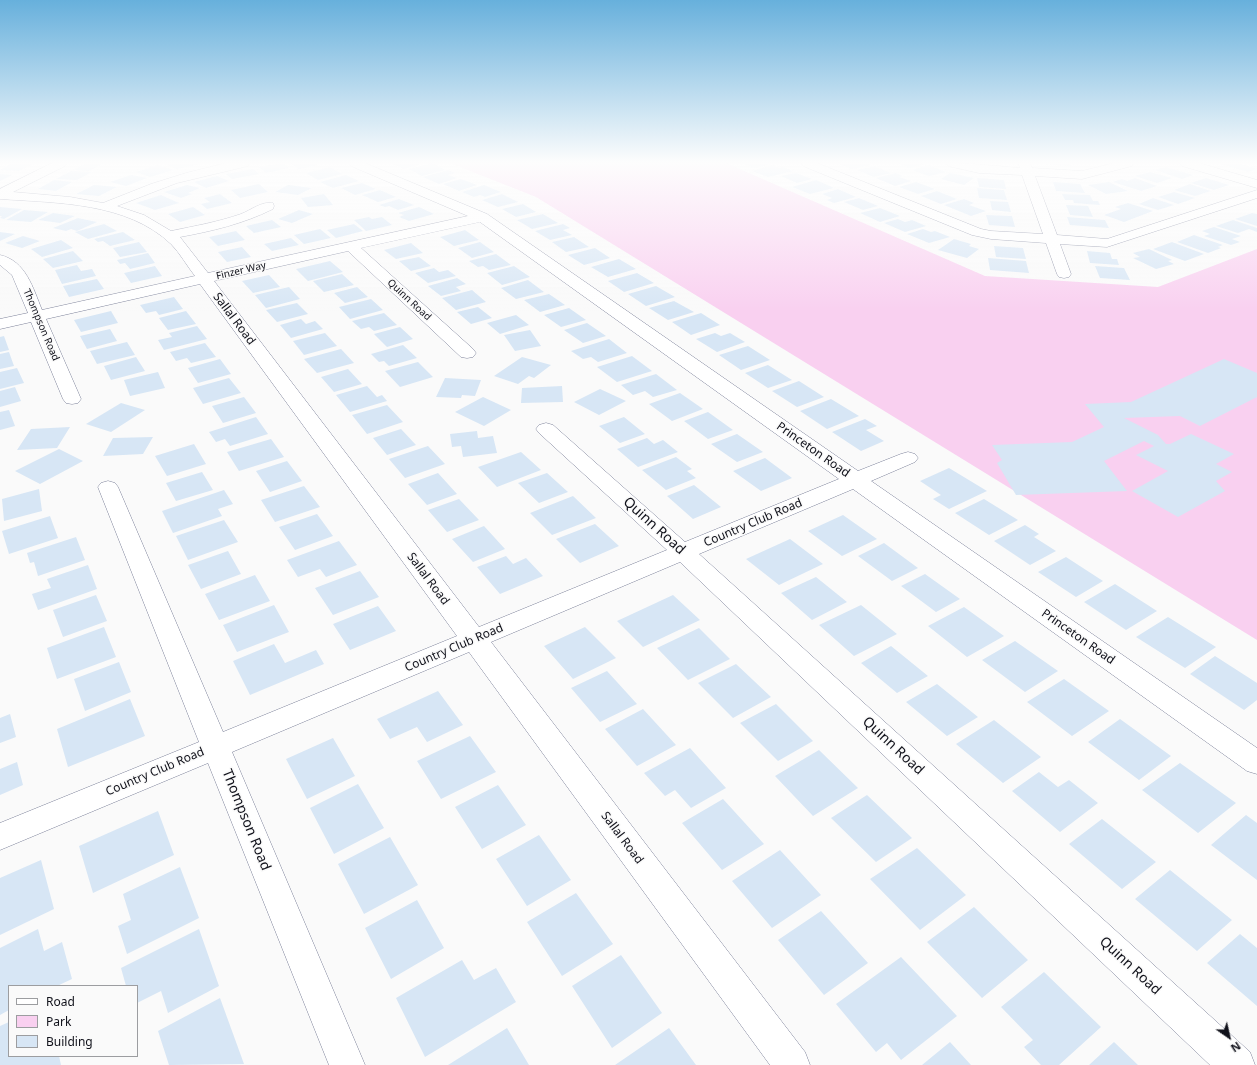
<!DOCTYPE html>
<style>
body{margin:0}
#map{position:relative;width:1257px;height:1065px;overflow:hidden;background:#fafafa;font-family:"Noto Sans",sans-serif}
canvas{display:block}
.legend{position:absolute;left:8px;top:985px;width:130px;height:72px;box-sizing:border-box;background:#fafafa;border:1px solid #9c9da0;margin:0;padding:5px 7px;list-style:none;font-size:12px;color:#10111a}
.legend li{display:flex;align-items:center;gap:8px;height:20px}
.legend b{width:20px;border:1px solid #9c9da0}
.north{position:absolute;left:1209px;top:1017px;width:40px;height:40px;-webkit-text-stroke:3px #fafafa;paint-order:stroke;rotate:146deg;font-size:11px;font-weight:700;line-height:16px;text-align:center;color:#10111a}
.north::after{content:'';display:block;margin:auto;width:14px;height:18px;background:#10111a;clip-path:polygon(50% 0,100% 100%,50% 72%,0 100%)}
</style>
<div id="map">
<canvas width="1257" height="1065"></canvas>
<ul class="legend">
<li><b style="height:5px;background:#fff"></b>Road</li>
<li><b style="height:11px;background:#f9d0f0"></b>Park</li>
<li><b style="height:11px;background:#d7e6f5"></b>Building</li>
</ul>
<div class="north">N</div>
</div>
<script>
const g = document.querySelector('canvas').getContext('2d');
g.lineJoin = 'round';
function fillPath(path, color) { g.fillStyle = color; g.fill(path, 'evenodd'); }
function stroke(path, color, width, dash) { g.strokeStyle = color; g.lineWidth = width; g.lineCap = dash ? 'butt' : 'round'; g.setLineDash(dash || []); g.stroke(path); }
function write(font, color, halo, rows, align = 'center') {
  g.font = font + ' "Noto Sans",sans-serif'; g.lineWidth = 3; g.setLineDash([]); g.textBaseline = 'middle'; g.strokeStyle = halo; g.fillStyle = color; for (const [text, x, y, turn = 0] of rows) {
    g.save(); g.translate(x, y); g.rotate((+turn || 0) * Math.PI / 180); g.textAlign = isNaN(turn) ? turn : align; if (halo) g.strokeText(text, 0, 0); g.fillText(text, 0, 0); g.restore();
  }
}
fillPath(new Path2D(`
 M 450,163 L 726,163 L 985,276 L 1158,287 L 1257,249 L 1257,640 L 536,197 Z`), '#f9d0f0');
fillPath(new Path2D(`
 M 13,163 L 35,163 L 19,171 L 0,170 Z
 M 86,163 L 104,163 L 89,171 L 74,170 Z
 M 171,163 L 200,163 L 200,164 L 176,169 L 166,164 Z
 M 283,163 L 289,168 L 266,173 L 259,167 Z
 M 290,163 L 315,163 L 318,165 L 299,169 Z
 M 391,163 L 424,163 L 404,169 Z
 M 432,163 L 445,170 L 422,176 L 409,169 Z
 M 741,163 L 765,163 L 769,165 L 754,168 Z
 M 837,163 L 866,163 L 870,165 L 852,169 Z
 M 897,163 L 921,163 L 924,164 L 910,168 Z
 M 1045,163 L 1070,163 L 1071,166 L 1045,164 Z
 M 1225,163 L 1238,163 L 1257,169 L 1248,172 L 1221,164 Z
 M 158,165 L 173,170 L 150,177 L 136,172 Z
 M 773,165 L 779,168 L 783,167 L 793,171 L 768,177 L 752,171 Z
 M 928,165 L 946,172 L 929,176 L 912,170 Z
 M 874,166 L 891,173 L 874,177 L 857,170 Z
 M 330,167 L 342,174 L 318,180 L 306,173 Z
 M 1166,167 L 1193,175 L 1182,179 L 1155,170 Z
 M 253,169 L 259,174 L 232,179 L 226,174 Z
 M 448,170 L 455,173 L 448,175 L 457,178 L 439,184 L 423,177 Z
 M 71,171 L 92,172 L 77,180 L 56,179 Z
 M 1150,172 L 1172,178 L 1157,183 L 1135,176 Z
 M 796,173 L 812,179 L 797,183 L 781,176 Z
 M 896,173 L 902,176 L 899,177 L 911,181 L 895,186 L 876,178 Z
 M 950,173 L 974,178 L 964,185 L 941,179 Z
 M 0,174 L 12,175 L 0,181 Z
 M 131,175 L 147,178 L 126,186 L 110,182 Z
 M 346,175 L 359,181 L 333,188 L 320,182 Z
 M 217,176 L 229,181 L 206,188 L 194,182 Z
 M 977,178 L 1004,180 L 1006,189 L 979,187 Z
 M 1135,178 L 1157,186 L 1141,191 L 1113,182 L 1122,179 L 1127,181 Z
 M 1206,178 L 1229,185 L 1214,190 L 1191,183 Z
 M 461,179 L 477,185 L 459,191 L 443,184 Z
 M 54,180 L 72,182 L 56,191 L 38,189 Z
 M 816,180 L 834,188 L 810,194 L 792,187 Z
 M 916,182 L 935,189 L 918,194 L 899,187 Z
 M 1053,182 L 1080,184 L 1085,193 L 1056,191 Z
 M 1109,182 L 1128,191 L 1106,194 L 1088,185 Z
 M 362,183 L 376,189 L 355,195 L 341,188 Z
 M 259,184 L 268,192 L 240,198 L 231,190 Z
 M 1190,184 L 1211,191 L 1195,196 L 1174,190 Z
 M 94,185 L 117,187 L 99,196 L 76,194 Z
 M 187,185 L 200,188 L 188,193 L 192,194 L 181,198 L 164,192 Z
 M 288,185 L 312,188 L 298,195 L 275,192 Z
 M 484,185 L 501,192 L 485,197 L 480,195 L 474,197 L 462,192 Z
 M 977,188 L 1004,190 L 1007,200 L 979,198 Z
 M 838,189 L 856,197 L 834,203 L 827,200 L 832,198 L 822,194 Z
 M 380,190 L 396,197 L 378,202 L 362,195 Z
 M 937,191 L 957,199 L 941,204 L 921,196 Z
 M 1174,192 L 1195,198 L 1178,204 L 1158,197 Z
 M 220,194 L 232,203 L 207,209 L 201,204 L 210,202 L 204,198 Z
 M 324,194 L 333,205 L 308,207 L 301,198 Z
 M 502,194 L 518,202 L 498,207 L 482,200 Z
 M 1062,194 L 1090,195 L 1093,201 L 1098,201 L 1100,205 L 1074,203 L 1073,200 L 1065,200 Z
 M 161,195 L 179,203 L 155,210 L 136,203 Z
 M 859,198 L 878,206 L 863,210 L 844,202 Z
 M 1153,198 L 1174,205 L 1158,210 L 1139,204 Z
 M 399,199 L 414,205 L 398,210 L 389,206 L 385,207 L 379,205 Z
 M 964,199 L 974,203 L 969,205 L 986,211 L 971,216 L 944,205 Z
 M 990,201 L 1008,202 L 1011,212 L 992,210 Z
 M 1128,203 L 1153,211 L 1124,222 L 1104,215 L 1121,209 L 1115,207 Z
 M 523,204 L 536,212 L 516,217 L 502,209 Z
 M 1066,205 L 1088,206 L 1093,217 L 1070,215 Z
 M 0,207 L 22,209 L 4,219 L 0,218 L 2,216 L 0,216 Z
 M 193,207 L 205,215 L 180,222 L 168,214 Z
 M 419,207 L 434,214 L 409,221 L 399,217 L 404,215 L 398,213 Z
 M 880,208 L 900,216 L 880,222 L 860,213 Z
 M 24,210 L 48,212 L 31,222 L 6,220 Z
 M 299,210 L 313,214 L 292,223 L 278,219 Z
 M 53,213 L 75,216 L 60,223 L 38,220 Z
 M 1252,213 L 1257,214 L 1257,226 L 1235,219 Z
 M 543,214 L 558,223 L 532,229 L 517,220 Z
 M 986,215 L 1012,216 L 1015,227 L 989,225 Z
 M 369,217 L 372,219 L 382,217 L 392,225 L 366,231 L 354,220 Z
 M 1067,217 L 1105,220 L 1109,228 L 1070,225 Z
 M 78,218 L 97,222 L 77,231 L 71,229 L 66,231 L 53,228 Z
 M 898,219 L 905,222 L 912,220 L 926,226 L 905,232 L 884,223 Z
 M 272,220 L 281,227 L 254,233 L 246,226 Z
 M 1233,220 L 1257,228 L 1257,232 L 1249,229 L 1238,233 L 1216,226 Z
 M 104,224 L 117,231 L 88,239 L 75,232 Z
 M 354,224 L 363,231 L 336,238 L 327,230 Z
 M 563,224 L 570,228 L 563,230 L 572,235 L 550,240 L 535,231 Z
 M 1214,227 L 1241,236 L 1232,239 L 1240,242 L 1231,245 L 1204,236 L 1210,234 L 1202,231 Z
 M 320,229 L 331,238 L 304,244 L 294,235 Z
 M 923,229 L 931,232 L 935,231 L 950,237 L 929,243 L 907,234 Z
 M 465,230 L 479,240 L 454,246 L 440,237 Z
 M 236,231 L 245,240 L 218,246 L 209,237 Z
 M 0,232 L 15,234 L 0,241 Z
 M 123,232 L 135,240 L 110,246 L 103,241 L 98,242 L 94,239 Z
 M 1194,235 L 1223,245 L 1218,247 L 1221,248 L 1208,253 L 1177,242 Z
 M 23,236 L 40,241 L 22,248 L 5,243 Z
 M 574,237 L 589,247 L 566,252 L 552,242 Z
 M 291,238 L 299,245 L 272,251 L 264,244 Z
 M 954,239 L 971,244 L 969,246 L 979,249 L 967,258 L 938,250 Z
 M 61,240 L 73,248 L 42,257 L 31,249 Z
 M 139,242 L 147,252 L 120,257 L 113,248 Z
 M 480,242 L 494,252 L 472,258 L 458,248 Z
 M 1172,242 L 1204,254 L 1185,261 L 1153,249 Z
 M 411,243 L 423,253 L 396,259 L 384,250 Z
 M 994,246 L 1023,248 L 1026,259 L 996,257 Z
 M 242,247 L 251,257 L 227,262 L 218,252 Z
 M 595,248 L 610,258 L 584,265 L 568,255 Z
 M 1149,249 L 1172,260 L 1168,261 L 1174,264 L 1156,269 L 1133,258 L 1140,257 L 1133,253 Z
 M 73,251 L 83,261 L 53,268 L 43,259 Z
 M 1087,251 L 1110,253 L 1112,259 L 1117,259 L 1119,265 L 1090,263 Z
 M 148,253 L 155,263 L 130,269 L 125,263 L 120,264 L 117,260 Z
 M 496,254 L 511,265 L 489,270 L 483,266 L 478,267 L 469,261 Z
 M 419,257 L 431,266 L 411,271 L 399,261 Z
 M 988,258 L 1026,261 L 1029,273 L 990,270 Z
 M 619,259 L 636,269 L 608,277 L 591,267 Z
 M 330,261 L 343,272 L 308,281 L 296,269 Z
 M 77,265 L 81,271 L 92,269 L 96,276 L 62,284 L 55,270 Z
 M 155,266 L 162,276 L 131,283 L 124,273 Z
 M 514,266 L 530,277 L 502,285 L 487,273 Z
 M 1095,266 L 1124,268 L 1130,280 L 1100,278 Z
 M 434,268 L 439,272 L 448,270 L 456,276 L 428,283 L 415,273 Z
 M 637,273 L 654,283 L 624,292 L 608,281 Z
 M 342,274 L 354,285 L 324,292 L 313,281 Z
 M 269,275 L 280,287 L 253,293 L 242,281 Z
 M 457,278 L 466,284 L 456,287 L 461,291 L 441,296 L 428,286 Z
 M 97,279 L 104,289 L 69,297 L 63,286 Z
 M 528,280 L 544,292 L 516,299 L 501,288 Z
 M 656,286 L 675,297 L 646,306 L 628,294 Z
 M 289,287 L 300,299 L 266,308 L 255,295 Z
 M 357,287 L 368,297 L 345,303 L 334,293 Z
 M 472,290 L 486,302 L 456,310 L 442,298 Z
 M 549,294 L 565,305 L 540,312 L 524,300 Z
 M 174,297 L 183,309 L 159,315 L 156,311 L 146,313 L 140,305 Z
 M 371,299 L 383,310 L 350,319 L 339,307 Z
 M 674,301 L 694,312 L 668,320 L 649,308 Z
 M 297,303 L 308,314 L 277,322 L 266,310 Z
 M 478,307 L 492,318 L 471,324 L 457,312 Z
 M 569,308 L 586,320 L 561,327 L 544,315 Z
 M 111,311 L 118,323 L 81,332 L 74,320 Z
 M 186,311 L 196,324 L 168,330 L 159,318 Z
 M 384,313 L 397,325 L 374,331 L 369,327 L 361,329 L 352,321 Z
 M 701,313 L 720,325 L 691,335 L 672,322 Z
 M 516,315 L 529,325 L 500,334 L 487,323 Z
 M 301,319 L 306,324 L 315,321 L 323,329 L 291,338 L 280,325 Z
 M 587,323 L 606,336 L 583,343 L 564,330 Z
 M 197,326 L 207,339 L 164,350 L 158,340 L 172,337 L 169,333 Z
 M 400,327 L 413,339 L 387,347 L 374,334 Z
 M 110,329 L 117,341 L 87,349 L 80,336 Z
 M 530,330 L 541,346 L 515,351 L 504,335 Z
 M 325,333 L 337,346 L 304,355 L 293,341 Z
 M 715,333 L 721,336 L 730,333 L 745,342 L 717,352 L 696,339 Z
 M 4,336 L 9,350 L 0,352 L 0,337 Z
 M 609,339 L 627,353 L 598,362 L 591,357 L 583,359 L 571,351 Z
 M 127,342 L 135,355 L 97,364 L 90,351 Z
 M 205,343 L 216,357 L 191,363 L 187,358 L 176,361 L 170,352 Z
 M 403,345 L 417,358 L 389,366 L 384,361 L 379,362 L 371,354 Z
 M 748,346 L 770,360 L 741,370 L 719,355 Z
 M 341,349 L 354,363 L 317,373 L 304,359 Z
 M 9,352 L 14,366 L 0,369 L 0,354 Z
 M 632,356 L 652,371 L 617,382 L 597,367 Z
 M 136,357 L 145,371 L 111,380 L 104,366 Z
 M 522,357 L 551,365 L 534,378 L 529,376 L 518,384 L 494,376 Z
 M 220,359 L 231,374 L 198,383 L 188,368 Z
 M 1224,359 L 1257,373 L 1257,397 L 1200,426 L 1180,416 L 1124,418 L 1158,435 L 1166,444 L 1170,444 L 1191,434 L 1234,454 L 1216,464 L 1232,472 L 1216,481 L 1225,491 L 1178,517 L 1132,491 L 1168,471 L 1136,455 L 1154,446 L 1144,441 L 1104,461 L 1127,491 L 1016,495 L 997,463 L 1002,460 L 992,445 L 1072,442 L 1104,427 L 1085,404 L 1131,402 Z
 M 418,362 L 433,377 L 400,387 L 385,371 Z
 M 768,365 L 792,380 L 768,388 L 745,373 Z
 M 17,368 L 24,383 L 0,389 L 0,372 Z
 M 348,369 L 362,384 L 334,392 L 321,377 Z
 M 158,372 L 165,388 L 130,396 L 124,380 Z
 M 656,374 L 677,390 L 653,397 L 645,391 L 633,395 L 621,385 Z
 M 229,378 L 241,393 L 203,404 L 193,388 Z
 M 445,378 L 481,380 L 475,396 L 462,395 L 461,398 L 436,397 Z
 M 799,381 L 824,397 L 797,407 L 772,391 Z
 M 367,386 L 377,397 L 382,395 L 387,401 L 350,412 L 336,395 Z
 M 562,386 L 563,402 L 521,403 L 522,388 Z
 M 15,387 L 21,401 L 0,407 L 0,391 Z
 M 600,389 L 626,401 L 599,415 L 574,402 Z
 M 680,393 L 703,409 L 672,421 L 649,404 Z
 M 244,397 L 256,413 L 223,423 L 212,406 Z
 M 483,397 L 511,410 L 484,426 L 455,412 Z
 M 831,399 L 859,416 L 827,429 L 800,411 Z
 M 121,403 L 145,410 L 111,432 L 86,424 Z
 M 387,405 L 403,422 L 367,434 L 352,415 Z
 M 9,410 L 15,426 L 0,430 L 0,412 Z
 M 708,412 L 733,430 L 708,439 L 684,421 Z
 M 256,417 L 268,434 L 230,446 L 225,439 L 216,442 L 209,432 Z
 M 624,417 L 645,434 L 620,443 L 599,426 Z
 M 865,419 L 877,426 L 866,430 L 884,441 L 861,451 L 832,432 Z
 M 70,427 L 57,448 L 17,450 L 31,429 Z
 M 401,429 L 416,445 L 387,455 L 373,438 Z
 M 477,431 L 478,438 L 493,436 L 497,453 L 463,457 L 461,446 L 452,447 L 450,434 Z
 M 737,434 L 763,452 L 737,462 L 711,444 Z
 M 153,437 L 143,454 L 103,456 L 113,438 Z
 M 647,438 L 654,444 L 663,440 L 678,452 L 638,467 L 617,449 Z
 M 271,439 L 284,457 L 239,471 L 227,452 Z
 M 194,444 L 206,464 L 167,476 L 155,456 Z
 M 428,446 L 445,464 L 405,478 L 389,459 Z
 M 59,449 L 83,461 L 40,484 L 15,471 Z
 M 521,452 L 541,470 L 497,487 L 478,467 Z
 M 676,457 L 692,469 L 687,471 L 696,478 L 666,490 L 642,470 Z
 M 765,458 L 792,478 L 761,491 L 733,471 Z
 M 287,461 L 302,481 L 270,492 L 256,471 Z
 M 949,468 L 987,491 L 949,509 L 933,499 L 941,495 L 920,481 Z
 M 202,472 L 213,490 L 176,501 L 166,483 Z
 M 438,473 L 457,494 L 427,505 L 408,484 Z
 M 547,473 L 568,492 L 539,503 L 518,483 Z
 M 694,485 L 721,507 L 693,519 L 667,496 Z
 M 304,486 L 320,507 L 275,522 L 261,500 Z
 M 39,489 L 42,511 L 4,521 L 2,499 Z
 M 224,490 L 233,504 L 218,509 L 222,516 L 173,533 L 162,511 Z
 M 573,496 L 596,518 L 552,535 L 530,513 Z
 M 459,499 L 479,520 L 447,532 L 428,510 Z
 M 984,499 L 1018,520 L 989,535 L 955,513 Z
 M 317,514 L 333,536 L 295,550 L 279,527 Z
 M 843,515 L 877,539 L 842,556 L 808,531 Z
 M 50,516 L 58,538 L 9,554 L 2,531 Z
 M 224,520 L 238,542 L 188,560 L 176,536 Z
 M 595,524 L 619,546 L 580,563 L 556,539 Z
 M 1025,525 L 1039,534 L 1034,537 L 1056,551 L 1030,565 L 994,541 Z
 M 484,526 L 505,549 L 473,562 L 452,539 Z
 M 76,537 L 85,560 L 38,576 L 34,562 L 30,563 L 27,553 Z
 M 790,539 L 823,564 L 779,585 L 746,559 Z
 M 339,541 L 357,565 L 326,577 L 320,569 L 298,577 L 287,560 Z
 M 884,543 L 918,568 L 892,581 L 858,556 Z
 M 228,551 L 241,574 L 201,589 L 188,565 Z
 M 506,556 L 513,564 L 526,558 L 543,576 L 500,594 L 477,567 Z
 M 1066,557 L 1103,581 L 1076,597 L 1038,572 Z
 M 88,565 L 97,589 L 38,610 L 32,594 L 51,588 L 47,579 Z
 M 360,571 L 379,597 L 333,615 L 315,588 Z
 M 925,574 L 960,599 L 936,612 L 901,586 Z
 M 255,575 L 270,601 L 219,620 L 205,594 Z
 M 816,577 L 847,602 L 812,620 L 781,593 Z
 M 1115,584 L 1157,611 L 1126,630 L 1084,602 Z
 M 96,595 L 107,621 L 63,637 L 53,610 Z
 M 673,595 L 700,620 L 643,647 L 617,621 Z
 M 274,605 L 289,632 L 237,652 L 223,625 Z
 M 861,605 L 897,634 L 854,656 L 819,625 Z
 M 378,606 L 396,631 L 350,650 L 333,624 Z
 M 964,607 L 1004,636 L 967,657 L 928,626 Z
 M 1168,617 L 1216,647 L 1185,668 L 1136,637 Z
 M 104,627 L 116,657 L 57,679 L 47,648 Z
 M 585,627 L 616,658 L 573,679 L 544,646 Z
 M 699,628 L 730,659 L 688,680 L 657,648 Z
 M 1015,641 L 1058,671 L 1025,692 L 982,660 Z
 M 274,644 L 285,663 L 316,650 L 324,664 L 250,695 L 233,661 Z
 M 891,646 L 928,676 L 897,693 L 861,663 Z
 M 1215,656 L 1257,683 L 1257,700 L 1244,710 L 1190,674 Z
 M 119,662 L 131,692 L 85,711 L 74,679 Z
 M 736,664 L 771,697 L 733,718 L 698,683 Z
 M 607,671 L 637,704 L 600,722 L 571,688 Z
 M 1064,679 L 1109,711 L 1072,736 L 1027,702 Z
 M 937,684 L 978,717 L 947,736 L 906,702 Z
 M 438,691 L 463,725 L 427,742 L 417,727 L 390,739 L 377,719 Z
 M 130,699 L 145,736 L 68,767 L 57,729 Z
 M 776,704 L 813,741 L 778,761 L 740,723 Z
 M 643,709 L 676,745 L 637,766 L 605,729 Z
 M 10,714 L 16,737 L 0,743 L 0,718 Z
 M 1120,719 L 1171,756 L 1139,780 L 1088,742 Z
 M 994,720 L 1041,757 L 1003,783 L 956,744 Z
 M 470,736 L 496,772 L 441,799 L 417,761 Z
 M 333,738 L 355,776 L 307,799 L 286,759 Z
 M 690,748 L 726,788 L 691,808 L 675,790 L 665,796 L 644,773 Z
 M 819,750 L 858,788 L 813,816 L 775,776 Z
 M 17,762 L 23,785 L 0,795 L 0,769 Z
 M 1180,763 L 1236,803 L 1198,833 L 1142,790 Z
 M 1039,772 L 1058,787 L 1069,780 L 1098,803 L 1060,832 L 1012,791 Z
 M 358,784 L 384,828 L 334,854 L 310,808 Z
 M 498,785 L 526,825 L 482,849 L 455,807 Z
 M 867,795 L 912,838 L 876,862 L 831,818 Z
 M 723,799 L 764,844 L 722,870 L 682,823 Z
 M 158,811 L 174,855 L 93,893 L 79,846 Z
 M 1246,815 L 1257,823 L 1257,880 L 1211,845 Z
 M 1102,819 L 1156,862 L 1122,889 L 1069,844 Z
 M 539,835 L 571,880 L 527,906 L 496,859 Z
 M 390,837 L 418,885 L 364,914 L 338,864 Z
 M 917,848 L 966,895 L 920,930 L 870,879 Z
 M 780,850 L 821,895 L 772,928 L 732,881 Z
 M 41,860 L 54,909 L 0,935 L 0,878 Z
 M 180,867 L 199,918 L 127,954 L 118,926 L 131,920 L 123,894 Z
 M 1170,870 L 1232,920 L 1197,951 L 1135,899 Z
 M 576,893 L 613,944 L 562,976 L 527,922 Z
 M 417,900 L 444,948 L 391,979 L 365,928 Z
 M 974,907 L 1028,960 L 982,998 L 927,942 Z
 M 821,911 L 868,963 L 824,995 L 778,940 Z
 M 38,929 L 44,951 L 62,942 L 72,979 L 57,986 L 9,986 L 9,1010 L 0,1015 L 0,948 Z
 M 199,929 L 219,986 L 168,1013 L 161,991 L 137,1003 L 137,986 L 126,986 L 121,968 Z
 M 1240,934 L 1257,948 L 1257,1006 L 1207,963 Z
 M 621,955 L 662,1013 L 612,1048 L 572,986 Z
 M 901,957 L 957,1016 L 901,1060 L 887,1043 L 876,1052 L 836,1004 Z
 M 462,960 L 474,980 L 496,968 L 516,1002 L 425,1057 L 396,998 Z
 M 1044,972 L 1101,1027 L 1059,1065 L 1041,1065 L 1024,1047 L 1033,1040 L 1001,1007 Z
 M 220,998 L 244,1064 L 169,1065 L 158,1031 Z
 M 9,1022 L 9,1056 L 59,1056 L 61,1065 L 0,1065 L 0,1026 Z
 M 507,1028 L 529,1065 L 448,1065 Z
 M 669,1028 L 696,1065 L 615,1065 Z
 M 950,1042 L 971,1065 L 922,1065 Z
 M 1114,1042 L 1138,1065 L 1089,1065 Z`), '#d7e6f5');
const minor = new Path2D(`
 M 52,163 L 67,163 L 65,166 L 13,192 L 70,197 L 103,203 L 151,184 L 186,173 L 226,163 L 250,163 L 248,166 L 177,183 L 117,206 L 144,215 L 171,231 C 195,226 218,222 241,214 C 251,210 262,201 273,203 L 274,206 L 273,209 C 243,224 212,231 180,237 L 208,273 L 468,216 L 351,166 L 349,163 L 365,163 L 487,214 L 858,471 L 901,454 L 908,452 L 915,454 L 918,458 L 915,462 L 871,481 L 1257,748 L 1257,774 L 1247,771 L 853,489 L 699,554 L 1250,1052 L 1255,1065 L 1210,1065 L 680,562 L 491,642 L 805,1052 L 810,1065 L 770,1065 L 469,652 L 232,752 L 365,1065 L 329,1065 L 208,763 L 0,850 L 0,823 L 199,742 L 98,487 L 101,483 L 108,481 L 115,483 L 118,487 L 223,732 L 457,636 L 200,284 L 46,319 L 81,399 L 78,403 L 72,404 L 66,403 L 63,399 L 31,322 L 0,329 L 0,319 L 28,313 L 12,275 L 0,265 L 0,255 C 26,261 33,288 42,310 L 195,276 C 187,266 180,253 171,244 C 127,202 57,203 0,199 L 0,189 ZM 480,222 L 839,479 L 685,542 L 553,425 L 546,423 L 539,425 L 536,429 L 539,433 L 667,550 L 479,627 L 214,281 L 348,251 L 461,357 L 467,358 L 473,357 L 476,353 L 473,349 L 361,248 Z
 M 801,163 L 817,163 L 981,229 L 991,231 L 1043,234 L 1022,175 L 979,173 L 948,166 L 946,163 C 971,163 995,166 1020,168 L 1018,163 L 1030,163 L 1032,168 L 1082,171 L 1114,163 L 1134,163 L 1132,166 L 1082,179 L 1035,176 L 1057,235 L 1107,239 L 1257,190 L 1257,198 L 1107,247 L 1060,244 L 1071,274 L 1069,277 L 1064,278 L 1059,277 L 1057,274 L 1046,243 L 991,239 L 972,235 L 803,166 Z
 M 1180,163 L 1199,163 L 1257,180 L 1257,188 L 1182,166 Z`);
stroke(minor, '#7c8199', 1);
fillPath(minor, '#fff');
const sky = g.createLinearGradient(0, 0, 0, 312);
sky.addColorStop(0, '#67b0dc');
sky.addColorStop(0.52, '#fdfdfd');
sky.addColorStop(1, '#fdfdfd00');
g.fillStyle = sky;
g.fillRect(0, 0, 1257, 312);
write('10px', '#10111a', '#fafafa', [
 ["Finzer Way",241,271,-13],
 ["Quinn Road",409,300,43],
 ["Thompson Road",41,325,67]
]);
write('12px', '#10111a', '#fafafa', [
 ["Sallal Road",234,319,53],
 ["Princeton Road",813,450,35],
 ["Country Club Road",753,523,-23],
 ["Sallal Road",428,579,53],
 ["Princeton Road",1078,637,35],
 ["Country Club Road",454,648,-23],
 ["Country Club Road",155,772,-23],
 ["Sallal Road",622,838,53]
]);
write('14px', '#10111a', '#fafafa', [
 ["Quinn Road",654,526,42],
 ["Quinn Road",893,746,43],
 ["Thompson Road",246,820,68],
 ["Quinn Road",1130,966,43]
]);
</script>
